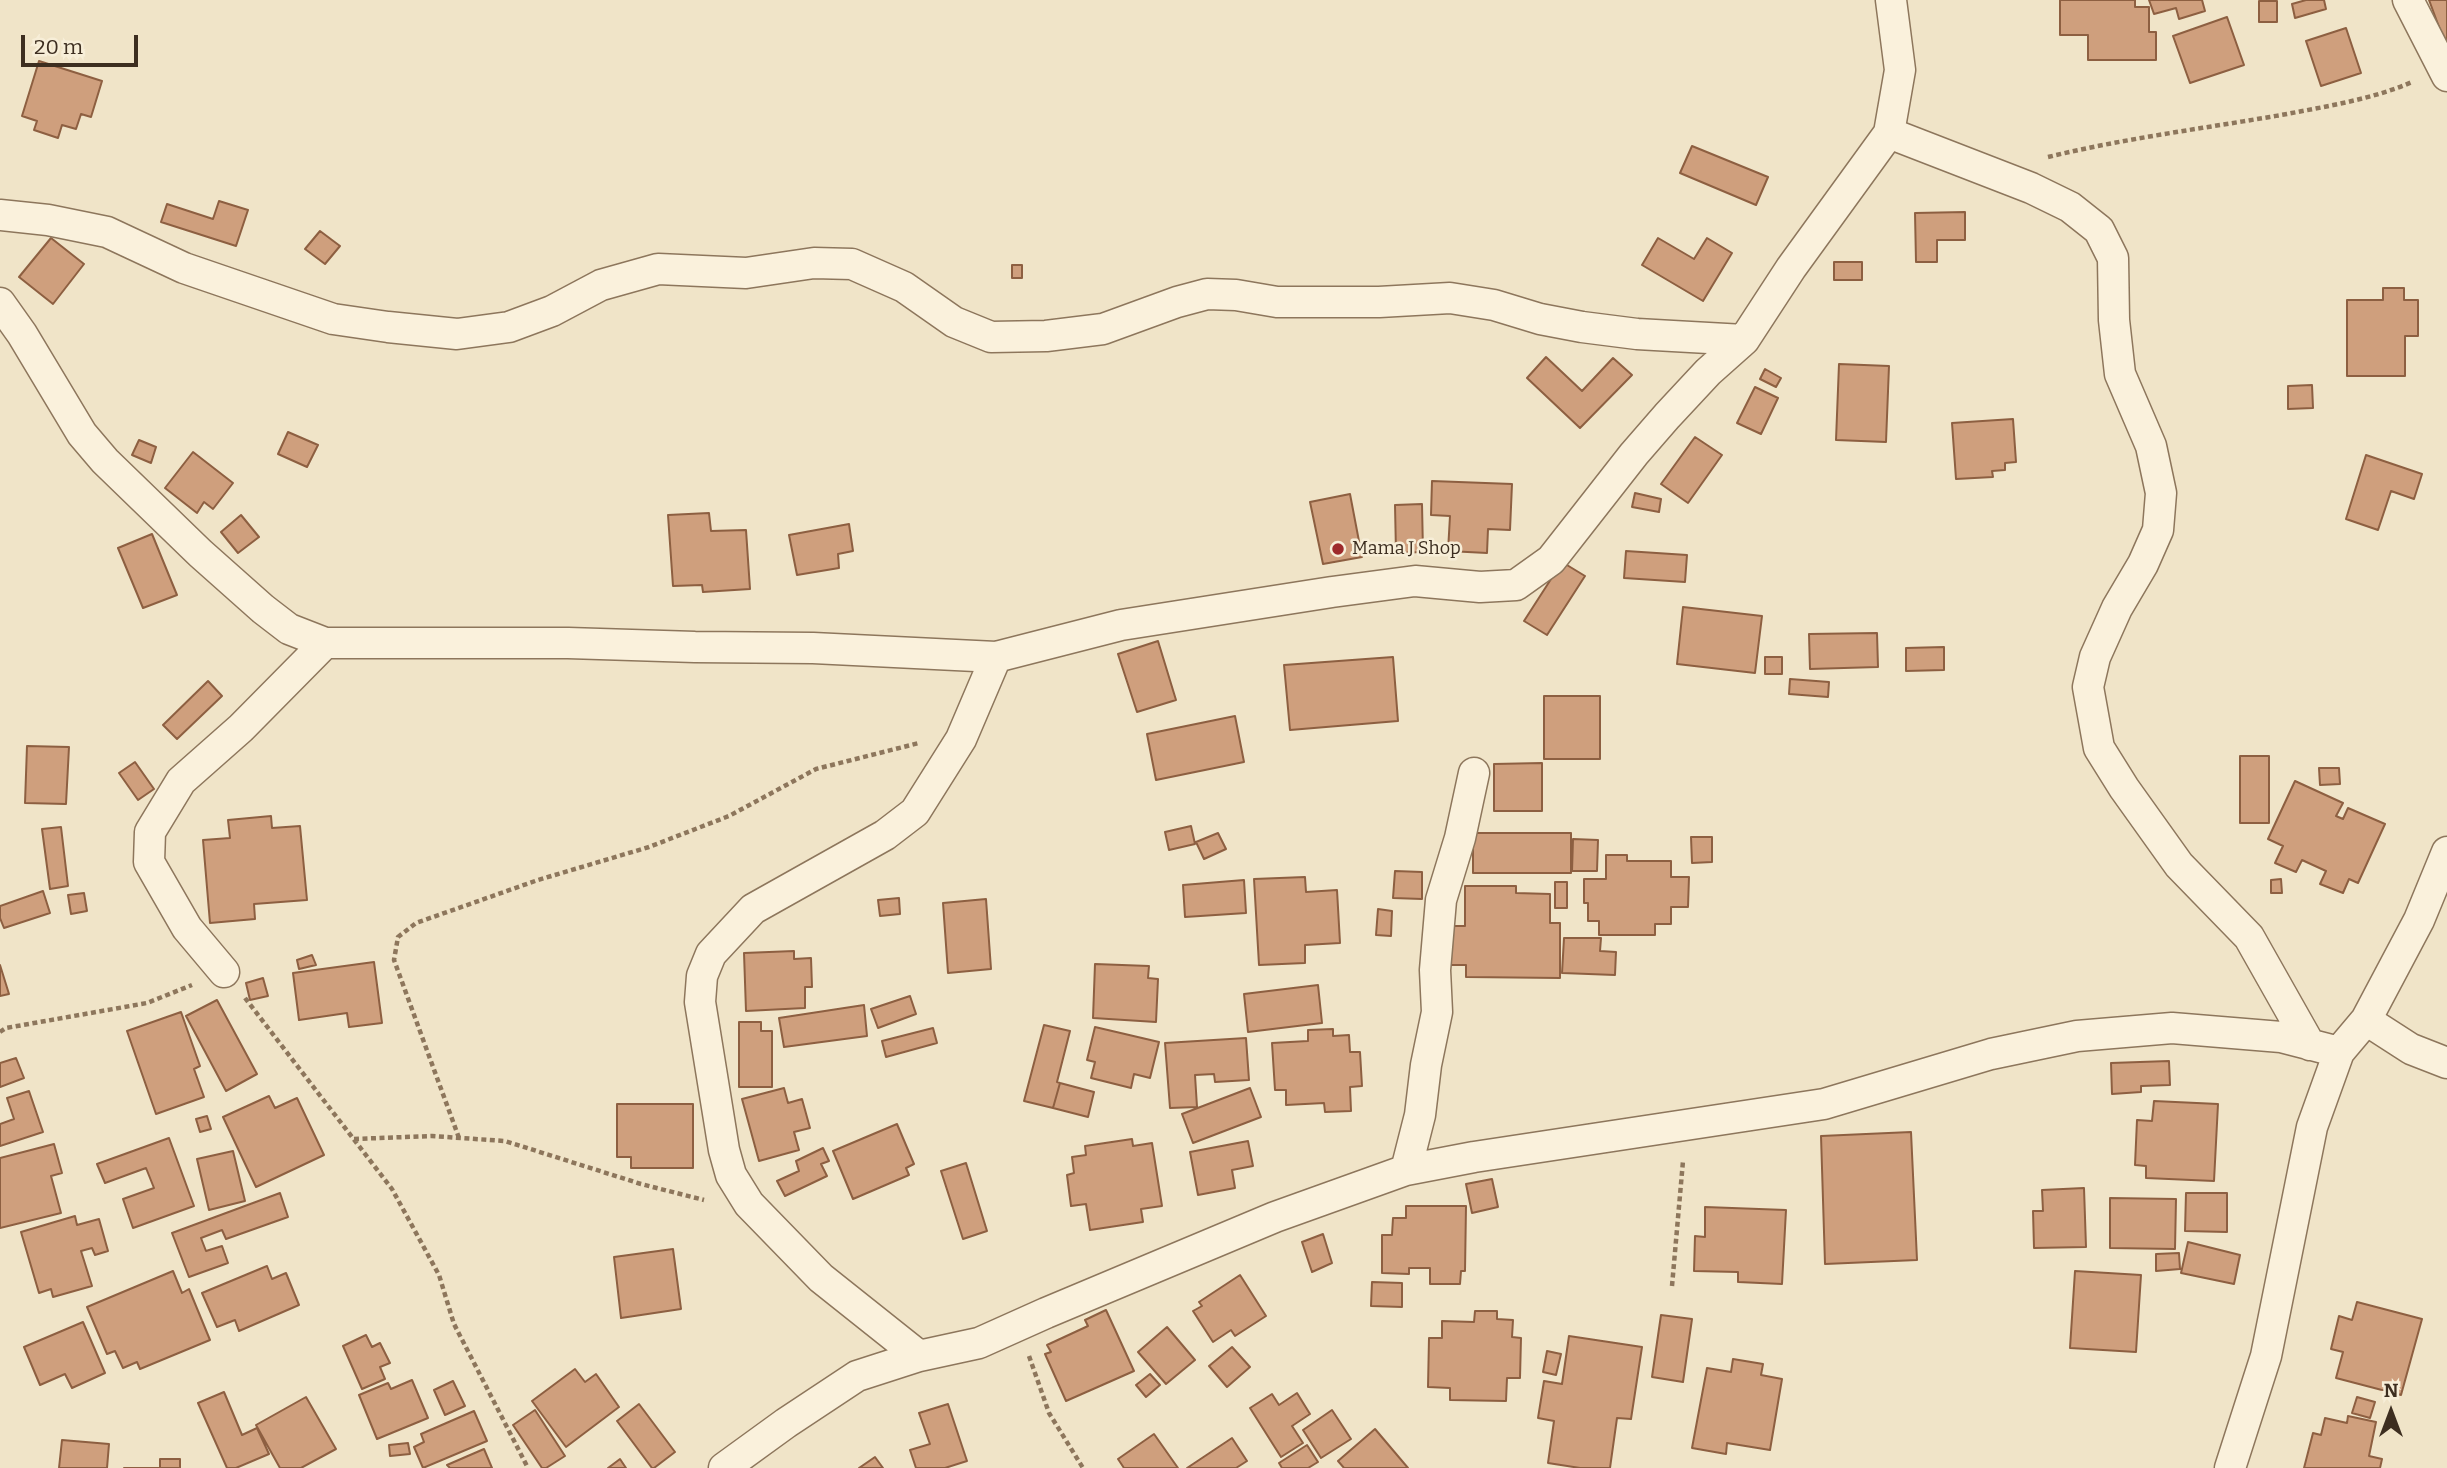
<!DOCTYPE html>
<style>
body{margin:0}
#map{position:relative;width:2447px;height:1468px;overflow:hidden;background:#f0e4c8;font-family:Bitter,serif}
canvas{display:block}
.north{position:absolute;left:2356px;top:1377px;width:70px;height:70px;-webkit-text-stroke:5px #f7eed8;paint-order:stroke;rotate:0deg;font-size:19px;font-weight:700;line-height:28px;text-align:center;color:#3d2e20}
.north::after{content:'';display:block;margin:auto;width:24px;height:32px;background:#3d2e20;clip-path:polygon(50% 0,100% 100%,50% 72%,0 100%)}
.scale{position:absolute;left:21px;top:35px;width:117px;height:32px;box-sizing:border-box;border:4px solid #3d2e20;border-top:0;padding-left:9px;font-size:21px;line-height:24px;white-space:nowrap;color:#3d2e20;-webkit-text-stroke:5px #f7eed8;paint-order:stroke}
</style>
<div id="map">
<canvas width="2447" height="1468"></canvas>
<div class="north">N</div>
<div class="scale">20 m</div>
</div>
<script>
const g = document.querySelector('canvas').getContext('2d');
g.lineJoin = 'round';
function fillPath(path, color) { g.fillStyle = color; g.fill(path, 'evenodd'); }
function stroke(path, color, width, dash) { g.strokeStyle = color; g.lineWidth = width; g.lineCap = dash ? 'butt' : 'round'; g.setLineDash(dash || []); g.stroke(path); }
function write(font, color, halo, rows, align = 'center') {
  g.font = font + ' Bitter,serif'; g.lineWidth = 5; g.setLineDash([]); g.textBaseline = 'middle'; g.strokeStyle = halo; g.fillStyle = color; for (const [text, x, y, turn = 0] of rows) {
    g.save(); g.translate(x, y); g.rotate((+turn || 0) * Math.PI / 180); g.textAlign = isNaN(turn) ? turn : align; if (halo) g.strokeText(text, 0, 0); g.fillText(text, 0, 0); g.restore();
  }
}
const building = new Path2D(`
 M 2060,0 L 2135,0 L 2135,7 L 2149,7 L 2149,32 L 2156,32 L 2156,60 L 2088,60 L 2088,35 L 2060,35 Z
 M 2149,0 L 2202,0 L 2205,11 L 2179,19 L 2176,8 L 2154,14 Z
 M 2306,0 L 2324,0 L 2326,9 L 2295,18 L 2292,4 Z
 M 2429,0 L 2447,0 L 2447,46 L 2446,46 Z
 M 2259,1 L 2277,1 L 2277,22 L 2259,22 Z
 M 2227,17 L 2244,65 L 2190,83 L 2173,36 Z
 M 2346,28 L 2361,73 L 2321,86 L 2306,41 Z
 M 39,61 L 102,81 L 91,117 L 81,114 L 76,129 L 62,125 L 58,138 L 34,130 L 37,121 L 22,116 Z
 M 1692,146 L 1768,177 L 1756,205 L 1680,173 Z
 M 219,201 L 248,210 L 236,246 L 161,222 L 167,204 L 213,219 Z
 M 1965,212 L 1965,240 L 1937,240 L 1937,262 L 1916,262 L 1915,213 Z
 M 320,231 L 340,246 L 325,264 L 305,249 Z
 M 51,238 L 84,264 L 53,304 L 19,277 Z
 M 1658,238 L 1694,259 L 1707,238 L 1732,253 L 1703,301 L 1642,265 Z
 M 1834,262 L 1862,262 L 1862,280 L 1834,280 Z
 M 1012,265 L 1022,265 L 1022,278 L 1012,278 Z
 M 2383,288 L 2404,288 L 2404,300 L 2418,300 L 2418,336 L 2405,336 L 2405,376 L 2347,376 L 2347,300 L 2383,300 Z
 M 1546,357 L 1582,391 L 1613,358 L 1632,375 L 1580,428 L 1527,378 Z
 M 1839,364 L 1889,366 L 1886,442 L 1836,440 Z
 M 1765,369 L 1781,378 L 1776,387 L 1760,379 Z
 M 2312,385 L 2313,408 L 2288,409 L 2288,386 Z
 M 1755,387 L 1778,398 L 1761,434 L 1737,423 Z
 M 2013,419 L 2016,462 L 2005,463 L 2005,470 L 1992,471 L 1993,477 L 1956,479 L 1952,423 Z
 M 288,432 L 318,445 L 307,467 L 278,454 Z
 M 1695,437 L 1722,455 L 1688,503 L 1661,484 Z
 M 139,440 L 156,447 L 151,463 L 132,455 Z
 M 193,452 L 233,483 L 213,509 L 204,502 L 197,513 L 165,488 Z
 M 2366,455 L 2422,474 L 2414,499 L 2391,491 L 2378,530 L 2346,519 Z
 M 1432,481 L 1512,484 L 1510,530 L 1488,529 L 1487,553 L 1448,551 L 1450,516 L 1431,515 Z
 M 1635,493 L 1661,499 L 1659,512 L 1632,507 Z
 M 1350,494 L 1362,557 L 1323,564 L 1310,502 Z
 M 1422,504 L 1423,552 L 1396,553 L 1395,505 Z
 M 709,513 L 711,531 L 746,530 L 750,589 L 703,592 L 702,585 L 673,586 L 668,515 Z
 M 241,515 L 259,537 L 238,553 L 221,532 Z
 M 849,524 L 853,551 L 838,554 L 839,568 L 797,575 L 789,535 Z
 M 152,534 L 177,595 L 143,608 L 118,548 Z
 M 1626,551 L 1687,555 L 1685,582 L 1624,578 Z
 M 1562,562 L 1585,576 L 1547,635 L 1524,621 Z
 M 1683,607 L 1762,616 L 1755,673 L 1677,664 Z
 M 1877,633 L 1878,667 L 1810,669 L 1809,634 Z
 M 1158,641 L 1176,700 L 1137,712 L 1118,654 Z
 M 1944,647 L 1944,670 L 1906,671 L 1906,648 Z
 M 1393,657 L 1398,721 L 1290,730 L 1284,665 Z
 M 1765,657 L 1782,657 L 1782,674 L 1765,674 Z
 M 1790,679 L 1829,682 L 1828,697 L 1789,694 Z
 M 208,681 L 222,696 L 177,739 L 163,725 Z
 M 1544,696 L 1600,696 L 1600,759 L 1544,759 Z
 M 1235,716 L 1244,762 L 1156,780 L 1147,734 Z
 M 27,746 L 69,747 L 66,804 L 25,803 Z
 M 2240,756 L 2269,756 L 2269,823 L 2240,823 Z
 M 135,762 L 154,789 L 138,800 L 119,773 Z
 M 1542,763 L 1542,811 L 1494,811 L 1494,764 Z
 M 2319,768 L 2339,768 L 2340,784 L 2320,785 Z
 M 2295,781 L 2343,803 L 2336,816 L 2343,819 L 2348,808 L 2385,824 L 2358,883 L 2349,879 L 2343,893 L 2320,884 L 2326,871 L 2302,860 L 2296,872 L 2275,863 L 2283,846 L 2268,839 Z
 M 271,816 L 272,828 L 300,826 L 307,900 L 254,904 L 255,919 L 210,923 L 203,840 L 230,838 L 228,820 Z
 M 1191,826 L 1195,844 L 1169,850 L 1165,832 Z
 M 61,827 L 68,886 L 50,889 L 42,829 Z
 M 1218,833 L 1226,849 L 1204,859 L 1196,842 Z
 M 1473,833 L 1571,833 L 1571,873 L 1473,873 Z
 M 1691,837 L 1712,837 L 1712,862 L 1692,863 Z
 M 1573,839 L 1598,840 L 1597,871 L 1572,871 Z
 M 1606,855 L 1627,855 L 1627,861 L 1671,861 L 1671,877 L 1689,877 L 1688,907 L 1671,907 L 1671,924 L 1655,924 L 1655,935 L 1599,935 L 1599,921 L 1588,921 L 1588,903 L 1584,903 L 1584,879 L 1606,879 Z
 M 1395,871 L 1422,872 L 1422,899 L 1393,898 Z
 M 1305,877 L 1306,892 L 1337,890 L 1340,943 L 1305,945 L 1305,963 L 1259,965 L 1254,879 Z
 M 2281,879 L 2282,893 L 2271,893 L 2271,880 Z
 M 1244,880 L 1246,913 L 1185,917 L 1183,885 Z
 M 1555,882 L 1567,882 L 1567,908 L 1555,908 Z
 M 1465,886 L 1516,886 L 1516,893 L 1550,894 L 1550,923 L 1560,923 L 1560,978 L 1466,977 L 1466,965 L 1449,965 L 1450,926 L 1465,926 Z
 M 43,891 L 50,913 L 4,928 L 0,918 L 0,906 Z
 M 84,893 L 87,911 L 71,914 L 68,895 Z
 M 899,898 L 900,914 L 880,916 L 878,900 Z
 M 986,899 L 991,969 L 948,973 L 943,903 Z
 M 1378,909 L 1392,911 L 1391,936 L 1376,935 Z
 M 1564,938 L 1601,938 L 1600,951 L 1616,952 L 1615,975 L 1562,973 Z
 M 794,951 L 794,959 L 811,958 L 812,987 L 805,987 L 805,1008 L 746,1011 L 744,953 Z
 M 312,955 L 316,965 L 299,969 L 297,960 Z
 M 374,962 L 382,1023 L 349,1027 L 347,1013 L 299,1020 L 293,973 Z
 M 1095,964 L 1149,966 L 1148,978 L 1158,979 L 1156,1022 L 1093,1018 Z
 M 0,965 L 9,994 L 0,996 Z
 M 263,978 L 268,996 L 250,1000 L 246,983 Z
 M 1318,985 L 1322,1023 L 1248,1032 L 1244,994 Z
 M 910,996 L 916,1014 L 878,1028 L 871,1009 Z
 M 217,1000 L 257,1074 L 226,1091 L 186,1016 Z
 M 864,1005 L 867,1036 L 784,1047 L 779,1018 Z
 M 181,1012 L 200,1066 L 194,1069 L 204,1097 L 156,1114 L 127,1031 Z
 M 739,1022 L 761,1022 L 761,1031 L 772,1031 L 772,1087 L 739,1087 Z
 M 1044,1025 L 1070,1031 L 1057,1082 L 1060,1083 L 1053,1108 L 1024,1101 Z
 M 1095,1027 L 1159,1042 L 1150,1078 L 1134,1074 L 1131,1088 L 1091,1078 L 1095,1062 L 1087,1060 Z
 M 933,1028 L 937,1043 L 886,1057 L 882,1041 Z
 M 1333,1029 L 1333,1036 L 1349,1035 L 1350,1052 L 1360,1052 L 1362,1086 L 1350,1087 L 1351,1111 L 1325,1112 L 1324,1103 L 1286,1105 L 1286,1090 L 1275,1090 L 1272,1043 L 1308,1041 L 1308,1030 Z
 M 1246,1038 L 1249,1080 L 1215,1082 L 1214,1074 L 1195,1075 L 1197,1107 L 1170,1108 L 1165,1043 Z
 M 16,1058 L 24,1078 L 0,1087 L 0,1063 Z
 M 2169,1061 L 2170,1085 L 2141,1086 L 2141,1092 L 2112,1094 L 2111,1063 Z
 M 1060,1083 L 1094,1092 L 1088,1117 L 1053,1108 Z
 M 784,1088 L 788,1103 L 802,1099 L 810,1128 L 794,1132 L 799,1150 L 759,1161 L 742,1099 Z
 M 1250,1088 L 1261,1117 L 1193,1143 L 1182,1114 Z
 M 29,1091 L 43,1132 L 0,1146 L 0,1124 L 14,1119 L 7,1098 Z
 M 269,1096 L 275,1108 L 297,1098 L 324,1155 L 256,1187 L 223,1117 Z
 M 2154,1101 L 2218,1104 L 2214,1181 L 2146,1178 L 2146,1166 L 2135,1165 L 2137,1120 L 2152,1121 Z
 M 617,1104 L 693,1104 L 693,1168 L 631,1168 L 631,1157 L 617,1157 Z
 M 207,1116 L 211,1129 L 200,1132 L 196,1119 Z
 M 897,1124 L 914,1164 L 906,1168 L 909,1175 L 853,1199 L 833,1151 Z
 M 1911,1132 L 1917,1260 L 1825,1264 L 1821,1136 Z
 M 169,1138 L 194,1206 L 133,1228 L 123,1199 L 154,1188 L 146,1168 L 105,1183 L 97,1164 Z
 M 1132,1139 L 1133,1146 L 1152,1143 L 1162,1206 L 1141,1209 L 1143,1222 L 1090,1230 L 1086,1204 L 1071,1206 L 1067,1175 L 1074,1173 L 1072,1157 L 1086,1155 L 1085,1146 Z
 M 1248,1141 L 1253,1166 L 1232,1170 L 1235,1188 L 1198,1195 L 1190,1152 Z
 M 54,1144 L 62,1173 L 51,1176 L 61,1213 L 0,1228 L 0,1158 Z
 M 823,1148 L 829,1161 L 821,1164 L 827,1176 L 785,1196 L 777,1181 L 799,1171 L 796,1161 Z
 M 233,1151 L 245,1201 L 209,1210 L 197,1159 Z
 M 966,1163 L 987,1231 L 963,1239 L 941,1171 Z
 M 1492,1179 L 1498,1207 L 1472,1213 L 1466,1184 Z
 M 2084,1188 L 2086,1247 L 2034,1248 L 2033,1211 L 2043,1211 L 2042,1190 Z
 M 280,1193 L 288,1217 L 226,1239 L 222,1230 L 201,1238 L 206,1251 L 222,1246 L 228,1263 L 189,1277 L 172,1233 Z
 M 2186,1193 L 2227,1193 L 2227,1232 L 2185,1231 Z
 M 2110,1198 L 2176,1199 L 2175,1249 L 2110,1248 Z
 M 1406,1206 L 1466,1206 L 1465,1271 L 1461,1271 L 1460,1284 L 1430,1284 L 1430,1268 L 1409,1268 L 1409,1274 L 1382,1273 L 1382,1235 L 1392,1235 L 1393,1218 L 1406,1218 Z
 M 1705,1207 L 1786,1210 L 1782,1284 L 1738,1282 L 1738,1272 L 1694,1271 L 1695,1236 L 1705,1237 Z
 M 75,1216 L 77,1225 L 99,1219 L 108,1251 L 95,1255 L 92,1248 L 81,1251 L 92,1286 L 53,1297 L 51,1289 L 39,1293 L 21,1232 Z
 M 1323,1234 L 1332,1263 L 1312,1272 L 1302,1242 Z
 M 2188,1242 L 2240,1255 L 2234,1284 L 2181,1273 Z
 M 673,1249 L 681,1309 L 621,1318 L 614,1257 Z
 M 2179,1253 L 2180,1269 L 2156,1271 L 2156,1254 Z
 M 267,1266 L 272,1279 L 286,1273 L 299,1305 L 239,1331 L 235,1320 L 217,1327 L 202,1293 Z
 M 173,1271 L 182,1293 L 189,1289 L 210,1340 L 140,1369 L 137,1362 L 123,1368 L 115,1351 L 107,1354 L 87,1307 Z
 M 2075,1271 L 2141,1275 L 2136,1352 L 2070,1348 Z
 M 1240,1275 L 1266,1316 L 1235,1336 L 1231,1330 L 1213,1342 L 1193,1311 L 1202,1306 L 1199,1302 Z
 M 1372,1282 L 1402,1283 L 1402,1307 L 1371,1306 Z
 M 2357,1302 L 2422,1319 L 2401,1395 L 2336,1378 L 2343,1352 L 2331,1349 L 2339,1316 L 2352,1320 Z
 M 1106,1310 L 1134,1371 L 1066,1401 L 1045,1354 L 1051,1352 L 1047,1345 L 1088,1326 L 1085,1320 Z
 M 1475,1311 L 1497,1311 L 1497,1319 L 1513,1320 L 1512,1337 L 1521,1338 L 1520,1378 L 1507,1378 L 1506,1401 L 1450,1400 L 1450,1388 L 1428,1387 L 1429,1338 L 1442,1338 L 1442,1321 L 1474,1322 Z
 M 1661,1315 L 1692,1319 L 1683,1382 L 1652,1377 Z
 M 83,1322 L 105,1373 L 72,1388 L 65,1374 L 40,1385 L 24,1347 Z
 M 1167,1327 L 1195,1360 L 1166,1384 L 1138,1352 Z
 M 366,1335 L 372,1347 L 380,1343 L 390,1363 L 380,1367 L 385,1379 L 362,1389 L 343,1346 Z
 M 1569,1336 L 1642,1347 L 1631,1419 L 1617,1418 L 1610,1468 L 1580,1468 L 1548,1463 L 1554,1421 L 1538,1418 L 1544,1381 L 1562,1384 Z
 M 1232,1347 L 1250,1367 L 1227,1387 L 1209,1366 Z
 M 1547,1351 L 1561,1354 L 1556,1375 L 1543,1372 Z
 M 1733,1359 L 1763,1364 L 1761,1375 L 1782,1379 L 1770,1450 L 1727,1443 L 1726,1454 L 1692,1448 L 1707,1368 L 1731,1372 Z
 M 575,1369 L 585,1382 L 596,1374 L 619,1407 L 566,1447 L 532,1401 Z
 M 1150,1374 L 1160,1385 L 1146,1397 L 1136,1385 Z
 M 412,1380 L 428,1418 L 377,1439 L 359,1395 L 388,1383 L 391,1389 Z
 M 453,1381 L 465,1406 L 445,1415 L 434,1390 Z
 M 224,1392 L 242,1435 L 257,1428 L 269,1454 L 236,1468 L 227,1468 L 198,1403 Z
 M 1297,1393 L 1310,1414 L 1292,1426 L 1303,1443 L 1281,1457 L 1250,1408 L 1272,1394 L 1279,1405 Z
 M 306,1397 L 336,1449 L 301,1468 L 280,1468 L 256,1425 Z
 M 2357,1397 L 2375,1402 L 2370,1418 L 2352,1413 Z
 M 639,1404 L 675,1452 L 654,1468 L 652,1468 L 617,1421 Z
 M 948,1404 L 967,1461 L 945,1468 L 916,1468 L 910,1450 L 930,1444 L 919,1413 Z
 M 535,1410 L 565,1456 L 546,1468 L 542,1468 L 513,1425 Z
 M 1332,1410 L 1351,1439 L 1321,1458 L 1303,1430 Z
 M 474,1411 L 487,1441 L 423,1468 L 414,1447 L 424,1442 L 421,1434 Z
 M 2348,1416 L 2376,1422 L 2369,1456 L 2382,1459 L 2380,1468 L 2304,1468 L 2313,1433 L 2321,1435 L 2325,1418 L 2347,1423 Z
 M 1375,1429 L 1408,1468 L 1344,1468 L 1338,1461 Z
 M 1154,1434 L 1178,1468 L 1124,1468 L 1118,1459 Z
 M 1232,1438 L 1247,1461 L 1236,1468 L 1187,1468 Z
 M 62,1440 L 109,1444 L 107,1468 L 59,1468 Z
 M 408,1443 L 410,1454 L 390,1456 L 389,1445 Z
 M 1307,1445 L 1318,1462 L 1308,1468 L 1282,1468 L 1279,1463 Z
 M 484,1449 L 492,1468 L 450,1468 L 447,1465 Z
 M 875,1457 L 883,1468 L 859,1468 Z
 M 160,1459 L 180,1459 L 180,1468 L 124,1468 L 160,1468 Z
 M 620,1459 L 626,1468 L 608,1468 Z`);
fillPath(building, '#cf9f7d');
stroke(building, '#8d5f41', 2);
const minor = new Path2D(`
 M 2408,0 L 2447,76
 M 1889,133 L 2031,188 L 2070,207 L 2099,230 L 2113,258 L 2114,320 L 2120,374 L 2151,446 L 2161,493 L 2158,530 L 2143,564 L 2117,608 L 2095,657 L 2088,687 L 2099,748 L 2124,788 L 2179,865 L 2249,937 L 2310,1045
 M 0,215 L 48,220 L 107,232 L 184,268 L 333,319 L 388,327 L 457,334 L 509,327 L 552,311 L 601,285 L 658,269 L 746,273 L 814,263 L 852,264 L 904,287 L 954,322 L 991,337 L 1046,336 L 1103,329 L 1177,302 L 1207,294 L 1236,295 L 1277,302 L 1379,302 L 1450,298 L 1494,305 L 1540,319 L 1582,327 L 1637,334 L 1744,340
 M 0,303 L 22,334 L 82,434 L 105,461 L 200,553 L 263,609 L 289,629 L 325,643 L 568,643 L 695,647 L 813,648 L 996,657 L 1121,625 L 1332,592 L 1415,581 L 1480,587 L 1516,585 L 1551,560 L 1634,454 L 1667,416 L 1708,372 L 1744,340 L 1791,268 L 1889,133 L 1900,70 L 1891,0
 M 224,972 L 187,928 L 149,862 L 150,832 L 181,781 L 241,728 L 325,643
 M 2366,1020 L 2411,1049 L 2447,1063
 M 1406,1170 L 1420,1115 L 1426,1065 L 1437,1012 L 1435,970 L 1441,900 L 1460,838 L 1474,773
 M 919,1356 L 821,1278 L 749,1204 L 731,1175 L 724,1150 L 700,1002 L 702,976 L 711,954 L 753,909 L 885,835 L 915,812 L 961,739 L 996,657
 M 724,1468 L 786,1423 L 857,1376 L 919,1356 L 979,1343 L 1046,1313 L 1275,1217 L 1406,1170 L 1474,1157 L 1824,1104 L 1991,1054 L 2077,1036 L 2172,1028 L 2281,1037 L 2339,1052
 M 2230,1468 L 2266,1356 L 2312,1127 L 2339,1052 L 2366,1020 L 2419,920 L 2447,852`);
stroke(minor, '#8d765c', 33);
stroke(new Path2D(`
 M 2048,157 C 2126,138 2207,128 2287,114 C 2328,106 2373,99 2412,82
 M 245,998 L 392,1189 L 439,1275 L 454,1324 L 528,1468
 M 0,1032 L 6,1028 L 147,1003 L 192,985
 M 459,1138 L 394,960 L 398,937 L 416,923 L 538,880 L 649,847 L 729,816 L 816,769 L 919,743
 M 354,1139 L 432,1136 L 505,1141 L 641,1184 L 704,1200
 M 1672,1286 L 1683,1161
 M 1029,1356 L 1049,1413 L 1083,1468`), '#8d765c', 4.5, [5, 3.5]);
stroke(minor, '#faf1dc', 30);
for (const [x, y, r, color] of [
 [1338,549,7,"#9e2a2b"]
]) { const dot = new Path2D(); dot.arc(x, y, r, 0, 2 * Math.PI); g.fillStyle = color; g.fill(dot); stroke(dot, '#f7eed8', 2.5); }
write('18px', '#3d2e20', '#f7eed8', [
 ["Mama J Shop",1352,549]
], 'left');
</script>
